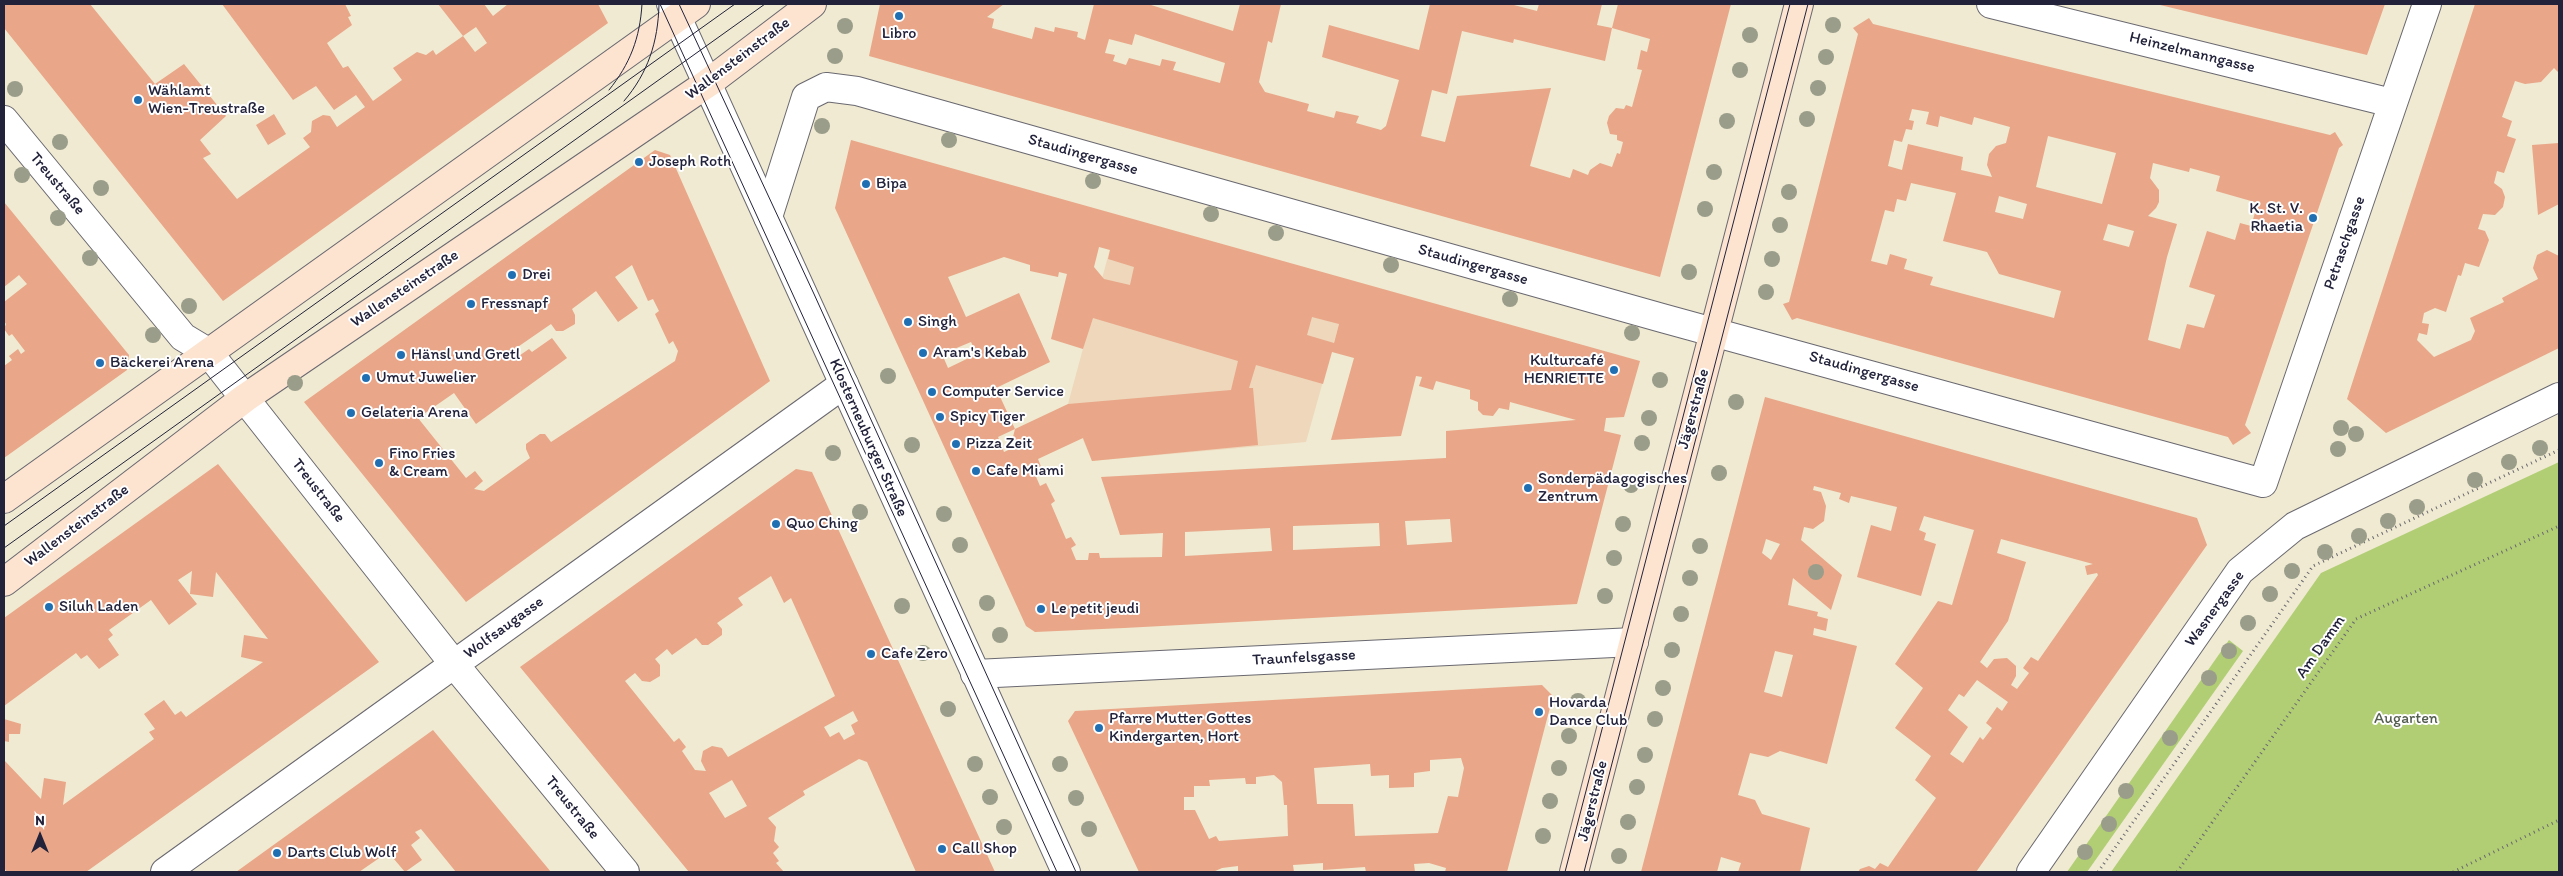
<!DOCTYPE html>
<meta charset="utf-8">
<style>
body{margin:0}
#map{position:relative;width:2563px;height:876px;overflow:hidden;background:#efead1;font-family:Itim,sans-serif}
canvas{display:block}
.frame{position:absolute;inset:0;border:5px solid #22223b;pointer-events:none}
.north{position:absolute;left:15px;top:811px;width:50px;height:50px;-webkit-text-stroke:4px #fff;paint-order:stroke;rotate:0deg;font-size:14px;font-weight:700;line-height:20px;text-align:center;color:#22223b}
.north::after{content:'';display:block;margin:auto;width:18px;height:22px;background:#22223b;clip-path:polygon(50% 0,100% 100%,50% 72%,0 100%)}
</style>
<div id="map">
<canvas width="2563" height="876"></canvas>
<div class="frame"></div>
<div class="north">N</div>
</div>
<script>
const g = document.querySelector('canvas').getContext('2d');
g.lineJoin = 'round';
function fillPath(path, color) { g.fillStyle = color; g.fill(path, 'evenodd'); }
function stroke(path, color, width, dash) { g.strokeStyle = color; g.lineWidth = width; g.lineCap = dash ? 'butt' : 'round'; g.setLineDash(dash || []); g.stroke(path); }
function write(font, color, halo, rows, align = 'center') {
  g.font = font + ' Itim,sans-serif'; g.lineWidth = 4; g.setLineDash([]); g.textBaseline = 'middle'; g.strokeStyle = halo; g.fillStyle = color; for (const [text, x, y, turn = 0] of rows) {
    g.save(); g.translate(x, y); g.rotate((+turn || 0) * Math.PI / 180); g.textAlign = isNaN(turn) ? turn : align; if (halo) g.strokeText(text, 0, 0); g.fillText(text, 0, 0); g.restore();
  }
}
fillPath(new Path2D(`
 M 1119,216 L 1351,281 L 1306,442 L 1092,461 L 1068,404 Z`), '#eed7bb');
fillPath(new Path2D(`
 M 2559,462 L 2559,872 L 2111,872 L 2321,573 Z
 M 2229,640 L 2243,651 L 2087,872 L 2067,872 Z`), '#b1ce75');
fillPath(new Path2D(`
 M 4,4 L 90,4 L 155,84 L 184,64 L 226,116 L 200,140 L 211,154 L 203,158 L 237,199 L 310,147 L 303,138 L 311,132 L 312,121 L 323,115 L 330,116 L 337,127 L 365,107 L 356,95 L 334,110 L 316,86 L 293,100 L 222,4 L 345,4 L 351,16 L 348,17 L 352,25 L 327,43 L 343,68 L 348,66 L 373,101 L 402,80 L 393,68 L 417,52 L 426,55 L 433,50 L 436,55 L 463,36 L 475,52 L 487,43 L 476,27 L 463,36 L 438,4 L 484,4 L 493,16 L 508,4 L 598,4 L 608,23 L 223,301 L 4,28 Z
 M 880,4 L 1004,4 L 987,17 L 994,19 L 992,28 L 1032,39 L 1035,27 L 1054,32 L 1055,27 L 1078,32 L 1077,37 L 1085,40 L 1094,4 L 1148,4 L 1233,31 L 1240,4 L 1281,4 L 1272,43 L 1268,41 L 1259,82 L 1265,92 L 1309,104 L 1307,111 L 1334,118 L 1336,111 L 1359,116 L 1356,123 L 1381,130 L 1386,126 L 1399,80 L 1322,57 L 1329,25 L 1419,50 L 1430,4 L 1510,4 L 1537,11 L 1539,4 L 1602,4 L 1597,25 L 1612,28 L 1605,61 L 1514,39 L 1513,43 L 1462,31 L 1447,94 L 1432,90 L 1421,136 L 1445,142 L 1457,96 L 1551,88 L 1530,166 L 1570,178 L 1573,169 L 1588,175 L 1590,170 L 1600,163 L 1612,167 L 1617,153 L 1620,154 L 1623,142 L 1617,140 L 1617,135 L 1610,134 L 1607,123 L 1609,116 L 1616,108 L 1624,109 L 1626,105 L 1632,107 L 1642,70 L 1637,69 L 1641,50 L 1647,52 L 1650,39 L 1612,28 L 1618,4 L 1731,4 L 1660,277 L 869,56 ZM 1135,34 L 1225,63 L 1220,83 L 1173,70 L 1176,62 L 1162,59 L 1160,66 L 1129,58 L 1126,65 L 1113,61 L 1115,55 L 1105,53 L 1109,39 L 1132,45 Z
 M 2156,4 L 2385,4 L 2367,55 Z
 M 2475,4 L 2559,4 L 2559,73 L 2554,68 L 2541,82 L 2525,84 L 2515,81 L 2502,117 L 2512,121 L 2507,136 L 2516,139 L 2504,173 L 2497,171 L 2494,183 L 2502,189 L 2505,197 L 2503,207 L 2495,215 L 2483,214 L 2478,229 L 2485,231 L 2489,240 L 2479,267 L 2465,263 L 2461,276 L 2458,275 L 2446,312 L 2435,308 L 2424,313 L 2422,323 L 2429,324 L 2427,335 L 2419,333 L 2417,340 L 2434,357 L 2471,340 L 2475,331 L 2470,318 L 2504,302 L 2502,298 L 2538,279 L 2533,268 L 2537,255 L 2547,250 L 2559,256 L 2559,348 L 2386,433 L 2347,399 Z
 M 1869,18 L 1873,24 L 2330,135 L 2335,132 L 2343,145 L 2339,148 L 2245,425 L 2251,433 L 2233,445 L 2228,437 L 1797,318 L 1792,320 L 1783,304 L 1789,302 L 1858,34 L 1853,28 ZM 1912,109 L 1929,112 L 1926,124 L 1938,127 L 1940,116 L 1972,125 L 1974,117 L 2010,127 L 2006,143 L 1996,146 L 1989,154 L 1987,165 L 1992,177 L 1961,170 L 1963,157 L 1908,144 L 1902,170 L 1888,166 L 1894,140 L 1902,142 L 1906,129 L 1912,130 L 1914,121 L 1909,120 ZM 2048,136 L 2116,153 L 2102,204 L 2036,187 ZM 2153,163 L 2189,172 L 2190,168 L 2220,176 L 2216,191 L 2258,203 L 2251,226 L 2240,223 L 2235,240 L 2207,231 L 2189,287 L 2215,295 L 2204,328 L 2187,324 L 2180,349 L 2148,340 L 2167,257 L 2177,224 L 2148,216 L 2156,208 L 2159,202 L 2159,190 L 2150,178 ZM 1911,183 L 1956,193 L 1943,241 L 1987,252 L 1999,274 L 2061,291 L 2054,318 L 1930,285 L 1933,277 L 1904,269 L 1907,259 L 1890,254 L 1887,265 L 1871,261 L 1885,210 L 1894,212 L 1897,199 L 1906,201 ZM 1999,196 L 2027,204 L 2023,219 L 1995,212 ZM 2108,224 L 2134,231 L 2129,247 L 2103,240 Z
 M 274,114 L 286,134 L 268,145 L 256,125 Z
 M 851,140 L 1640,361 L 1624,417 L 1606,418 L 1604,431 L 1621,435 L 1577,604 L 1124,628 L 1035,632 L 1026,626 L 835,208 ZM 1099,247 L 1110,250 L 1108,259 L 1134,267 L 1130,285 L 1104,279 L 1094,267 ZM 1004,257 L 1030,265 L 1030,271 L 1058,277 L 1059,272 L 1067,274 L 1051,339 L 1083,349 L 1093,318 L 1238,361 L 1231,390 L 1068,404 L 1015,429 L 1013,437 L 1017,446 L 1004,452 L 998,437 L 1015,429 L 996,388 L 1050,362 L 1019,293 L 966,317 L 948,277 ZM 1312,317 L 1339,324 L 1334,343 L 1307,335 ZM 971,342 L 977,354 L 948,368 L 942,354 ZM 1332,352 L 1354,358 L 1331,440 L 1401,436 L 1416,376 L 1422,377 L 1419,386 L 1433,390 L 1436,381 L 1470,390 L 1470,399 L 1478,402 L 1478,410 L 1483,415 L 1493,416 L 1499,408 L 1509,410 L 1510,402 L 1576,420 L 1446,431 L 1446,458 L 1101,477 L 1120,535 L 1163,533 L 1162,557 L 1100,558 L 1099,553 L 1089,553 L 1088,560 L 1076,560 L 1071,548 L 1076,545 L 1071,537 L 1066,539 L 1051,504 L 1055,501 L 1046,483 L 1040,486 L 1034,472 L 1042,469 L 1038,459 L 1083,438 L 1092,461 L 1258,445 L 1253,388 L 1249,388 L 1256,365 L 1323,384 ZM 1450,519 L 1452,542 L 1407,545 L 1405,521 ZM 1379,523 L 1380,546 L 1293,550 L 1293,526 ZM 1270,528 L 1272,551 L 1185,556 L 1185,532 Z
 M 2559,143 L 2559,204 L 2538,215 L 2532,145 Z
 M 655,150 L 670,155 L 770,381 L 466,602 L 304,402 ZM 632,265 L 648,301 L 653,299 L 659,311 L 655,314 L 669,344 L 673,341 L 678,351 L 675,361 L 551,442 L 545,434 L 540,434 L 526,444 L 526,449 L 530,458 L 484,491 L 474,489 L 483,481 L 475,471 L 466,478 L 418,418 L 454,393 L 476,424 L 567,358 L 552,338 L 532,352 L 529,349 L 513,360 L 509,353 L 551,324 L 556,331 L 563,331 L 575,324 L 575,315 L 572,309 L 596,291 L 618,322 L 638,308 L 615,277 Z
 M 4,202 L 129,355 L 127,370 L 4,458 L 4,366 L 12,360 L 9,356 L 18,349 L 21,354 L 25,351 L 12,334 L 9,336 L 4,329 L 6,324 L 4,321 L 4,302 L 27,284 L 19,275 L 4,287 Z
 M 1765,397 L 2197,518 L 2207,545 L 1976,872 L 1858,872 L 1860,869 L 1869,866 L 1875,869 L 1880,863 L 1888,867 L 1936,798 L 1915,780 L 1931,756 L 1895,728 L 1923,688 L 1895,664 L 1938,601 L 1952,605 L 1974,530 L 1924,516 L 1919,530 L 1926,533 L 1924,540 L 1936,544 L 1921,596 L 1857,577 L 1871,525 L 1891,531 L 1897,507 L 1851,496 L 1849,503 L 1839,499 L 1841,493 L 1814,486 L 1813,490 L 1821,492 L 1826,506 L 1824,521 L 1813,529 L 1804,527 L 1801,540 L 1842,575 L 1831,610 L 1793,578 L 1788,605 L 1818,612 L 1817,616 L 1828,619 L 1826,631 L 1814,628 L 1813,635 L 1857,646 L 1827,764 L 1780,751 L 1768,757 L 1750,753 L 1738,795 L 1755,800 L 1762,814 L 1810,828 L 1800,872 L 1738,872 L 1741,863 L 1721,857 L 1717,872 L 1641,872 ZM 1766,539 L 1780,544 L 1771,560 L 1762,553 ZM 2001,539 L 2093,564 L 2085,566 L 2087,575 L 2097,573 L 2098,575 L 2038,661 L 2031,657 L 2023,668 L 2029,673 L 2017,689 L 2011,685 L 2016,676 L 2016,666 L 2007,658 L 1994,659 L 1987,668 L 1980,662 L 2008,621 L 2026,562 L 1997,553 ZM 1775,651 L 1793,655 L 1782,697 L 1764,692 ZM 1977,680 L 2008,702 L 2002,711 L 1997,707 L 1986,723 L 1992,728 L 1983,740 L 1980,737 L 1963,763 L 1950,754 L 1968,727 L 1948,710 L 1959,694 L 1964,697 Z
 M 218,464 L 379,662 L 86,872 L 7,872 L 4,868 L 4,760 L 41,799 L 44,778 L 66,782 L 63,805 L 154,739 L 149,732 L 155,729 L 144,714 L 164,700 L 175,715 L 181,711 L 186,717 L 263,662 L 241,657 L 244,635 L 268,639 L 216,572 L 213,597 L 190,594 L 192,571 L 178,580 L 197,604 L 169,625 L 151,600 L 109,630 L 113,635 L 108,639 L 119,655 L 99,669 L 87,655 L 81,659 L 76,653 L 4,706 L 4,618 Z
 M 796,469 L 812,472 L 995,872 L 916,872 L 867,762 L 859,759 L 803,791 L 805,795 L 768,818 L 776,827 L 774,841 L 779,847 L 773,853 L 779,861 L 776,863 L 784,872 L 689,872 L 520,667 ZM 771,576 L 784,603 L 791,598 L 835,696 L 728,757 L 722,748 L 712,746 L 703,751 L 701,761 L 706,771 L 695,770 L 682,751 L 686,747 L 679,738 L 674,742 L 625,681 L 635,673 L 642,681 L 650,682 L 660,676 L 660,665 L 655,659 L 667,649 L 672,655 L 696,638 L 702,645 L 708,645 L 722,635 L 722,629 L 717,623 L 743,605 L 738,598 ZM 853,711 L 858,721 L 851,725 L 855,734 L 844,740 L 839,732 L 830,737 L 824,727 ZM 732,780 L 747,806 L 725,818 L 709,793 Z
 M 1542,685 L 1553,696 L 1507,872 L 1445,872 L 1446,868 L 1429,863 L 1414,864 L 1415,872 L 1366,872 L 1365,867 L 1323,870 L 1323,863 L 1293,865 L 1294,872 L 1238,872 L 1238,866 L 1222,868 L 1213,872 L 1139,872 L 1068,721 L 1075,711 ZM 1461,758 L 1464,768 L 1458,797 L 1448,796 L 1438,833 L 1355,836 L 1353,804 L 1317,804 L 1314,768 L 1370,764 L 1371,776 L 1389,775 L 1389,788 L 1414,787 L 1414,773 L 1430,771 L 1430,760 ZM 1274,775 L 1282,782 L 1284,805 L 1287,805 L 1288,836 L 1219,841 L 1216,836 L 1209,839 L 1195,810 L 1184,810 L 1184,797 L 1194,797 L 1194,786 L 1210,786 L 1209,780 L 1245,778 L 1246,784 L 1256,784 L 1256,777 Z
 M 4,719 L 21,724 L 20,734 L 9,734 L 9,742 L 4,741 Z
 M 433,730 L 551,872 L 456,872 L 421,829 L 415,832 L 420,838 L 411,845 L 422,860 L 405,872 L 388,852 L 359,872 L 236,872 Z`), '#e9a688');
const pedestrian = new Path2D(`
 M 4,120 L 183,337 L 208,352`);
const minor = new Path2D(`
 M 1991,4 L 2392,103
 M 768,217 L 806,97 L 826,87 L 857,91 L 1662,318 L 2263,483 L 2427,4
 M 208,352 L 454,664 L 625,872
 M 975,674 L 1634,642
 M 165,872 L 844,384
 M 2031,872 L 2240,571 L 2295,526 L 2559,397`);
const tertiary = new Path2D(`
 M 671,4 L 1066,872`);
const secondary = new Path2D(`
 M 4,499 L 696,4
 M 4,582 L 245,398 L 708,83 L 812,4
 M 1574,872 L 1799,4`);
stroke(pedestrian, '#6a6870', 30);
stroke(minor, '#6a6870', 30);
stroke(tertiary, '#6a6870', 30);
stroke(secondary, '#6a6870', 30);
stroke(new Path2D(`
 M 2098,872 L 2313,566 L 2559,450
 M 2177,872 L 2356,619 L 2559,526
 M 2453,872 L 2559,820`), '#6a6870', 3, [1, 4]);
stroke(pedestrian, '#fff', 28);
stroke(minor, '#fff', 28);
stroke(tertiary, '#fff', 28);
stroke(secondary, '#fde4d1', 28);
stroke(new Path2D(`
 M 660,4 L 1057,872
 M 679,4 L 814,294 L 1076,872
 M 609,90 C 630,64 640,38 642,4
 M 624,101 C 648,73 658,42 659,5
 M 4,526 L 735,4
 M 4,548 L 765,4
 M 1565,872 L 1790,4
 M 1584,872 L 1808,4`), '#22223b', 1);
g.fillStyle = '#9a9d8a';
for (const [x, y] of [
 [1833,25],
 [845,26],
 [1750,35],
 [835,56],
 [1826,57],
 [1740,70],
 [1818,88],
 [15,89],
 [1807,119],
 [1727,121],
 [822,126],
 [949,140],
 [60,142],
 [1714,172],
 [22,175],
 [1093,181],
 [101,188],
 [1789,192],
 [1705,209],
 [1211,214],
 [58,218],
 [1780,225],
 [1276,233],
 [90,258],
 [1772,259],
 [1391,265],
 [1689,272],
 [1766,292],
 [1510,299],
 [189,306],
 [1632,333],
 [153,335],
 [888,376],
 [1660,380],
 [295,383],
 [1736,402],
 [1649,418],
 [2341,428],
 [2356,434],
 [1642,443],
 [912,445],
 [2540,448],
 [2338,449],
 [833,453],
 [2509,462],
 [1719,473],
 [2475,480],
 [1631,485],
 [2417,507],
 [860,512],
 [944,514],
 [2388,521],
 [1623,524],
 [2359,536],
 [960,545],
 [1700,546],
 [2325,552],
 [1614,558],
 [2292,571],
 [1816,572],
 [1690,578],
 [2270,594],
 [1605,596],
 [987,603],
 [902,606],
 [1681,614],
 [2248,623],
 [1000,635],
 [1672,650],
 [2229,651],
 [923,653],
 [2209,678],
 [1663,688],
 [1578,701],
 [948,709],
 [1655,719],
 [1569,736],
 [2170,738],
 [1645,755],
 [975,764],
 [1060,764],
 [1559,768],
 [1637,787],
 [2126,791],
 [990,797],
 [1076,798],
 [1550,801],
 [1628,822],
 [2109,824],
 [1004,827],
 [1089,829],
 [1543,836],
 [2085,852],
 [1619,856]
]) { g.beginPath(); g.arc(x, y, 8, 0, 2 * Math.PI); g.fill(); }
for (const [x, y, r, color] of [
 [899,16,5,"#1f6fb2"],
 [138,100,5,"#1f6fb2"],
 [639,162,5,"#1f6fb2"],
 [866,184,5,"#1f6fb2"],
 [2313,218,5,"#1f6fb2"],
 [512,275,5,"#1f6fb2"],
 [471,304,5,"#1f6fb2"],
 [908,322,5,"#1f6fb2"],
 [923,353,5,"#1f6fb2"],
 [401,355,5,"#1f6fb2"],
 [100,363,5,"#1f6fb2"],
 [1614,370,5,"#1f6fb2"],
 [366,378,5,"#1f6fb2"],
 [932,392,5,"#1f6fb2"],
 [351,413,5,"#1f6fb2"],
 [940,417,5,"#1f6fb2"],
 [956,444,5,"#1f6fb2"],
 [379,463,5,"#1f6fb2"],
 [976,471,5,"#1f6fb2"],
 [1528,488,5,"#1f6fb2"],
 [776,524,5,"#1f6fb2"],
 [49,607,5,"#1f6fb2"],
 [1041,609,5,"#1f6fb2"],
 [871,654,5,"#1f6fb2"],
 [1539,712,5,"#1f6fb2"],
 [1099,728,5,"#1f6fb2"],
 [942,849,5,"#1f6fb2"],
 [277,853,5,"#1f6fb2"]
]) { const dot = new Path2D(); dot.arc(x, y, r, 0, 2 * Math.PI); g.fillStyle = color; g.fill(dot); stroke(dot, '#fff', 2); }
write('16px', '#22223b', '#fff', [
 ["Libro",899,34,"center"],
 ["Wählamt",148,91],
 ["Wien-Treustraße",148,109],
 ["Joseph Roth",649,162],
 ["Bipa",876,184],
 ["K. St. V.",2303,209,"right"],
 ["Rhaetia",2303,227,"right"],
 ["Drei",522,275],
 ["Fressnapf",481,304],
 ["Singh",918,322],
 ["Aram's Kebab",933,353],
 ["Hänsl und Gretl",411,355],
 ["Kulturcafé",1604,361,"right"],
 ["HENRIETTE",1604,379,"right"],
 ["Bäckerei Arena",110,363],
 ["Umut Juwelier",376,378],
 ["Computer Service",942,392],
 ["Gelateria Arena",361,413],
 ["Spicy Tiger",950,417],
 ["Pizza Zeit",966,444],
 ["Fino Fries",389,454],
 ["& Cream",389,472],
 ["Cafe Miami",986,471],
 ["Sonderpädagogisches",1538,479],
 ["Zentrum",1538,497],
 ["Quo Ching",786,524],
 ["Siluh Laden",59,607],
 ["Le petit jeudi",1051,609],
 ["Cafe Zero",881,654],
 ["Hovarda",1549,703],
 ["Dance Club",1549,721],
 ["Pfarre Mutter Gottes",1109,719],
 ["Kindergarten, Hort",1109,737],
 ["Call Shop",952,849],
 ["Darts Club Wolf",287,853]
], 'left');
write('16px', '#22223b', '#fff', [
 ["Heinzelmanngasse",2192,53,14],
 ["Wallensteinstraße",738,59,-37],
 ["Staudingergasse",1083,155,16],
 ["Treustraße",57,184,50],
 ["Petraschgasse",2345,243,-71],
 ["Staudingergasse",1473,265,16],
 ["Wallensteinstraße",405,289,-34],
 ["Staudingergasse",1864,372,16],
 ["Jägerstraße",1694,409,-75],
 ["Klosterneuburger Straße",868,438,66],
 ["Treustraße",318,491,52],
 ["Wallensteinstraße",77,526,-37],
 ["Wasnergasse",2215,609,-54],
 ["Wolfsaugasse",504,628,-36],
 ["Am Damm",2321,647,-55],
 ["Traunfelsgasse",1304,658,-3],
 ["Jägerstraße",1593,801,-76],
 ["Treustraße",572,808,51]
]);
write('16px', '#545e4f', '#fff', [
 ["Augarten",2406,719]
]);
</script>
